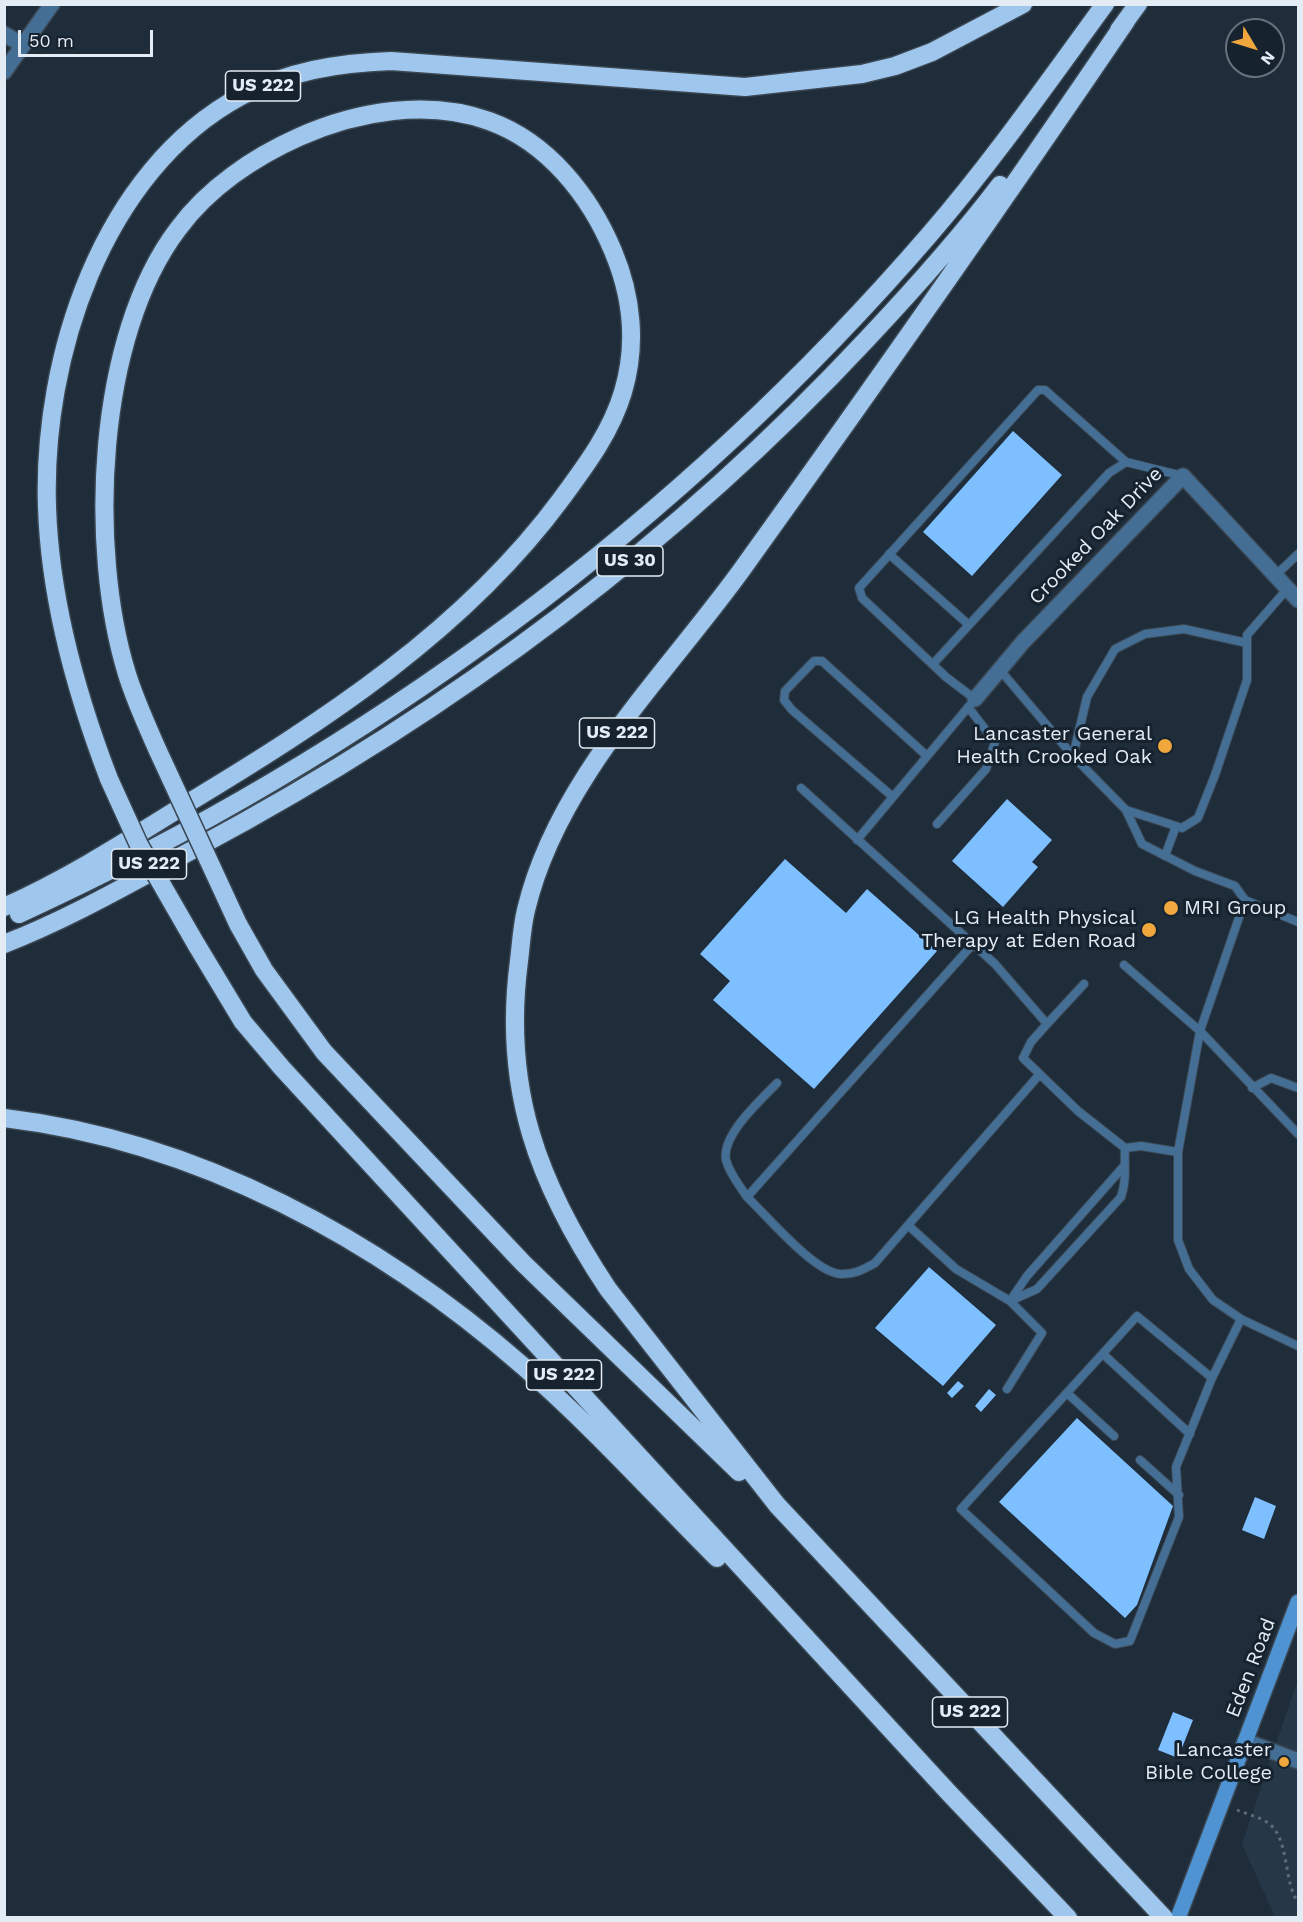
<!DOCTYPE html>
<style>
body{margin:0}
#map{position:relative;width:1303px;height:1922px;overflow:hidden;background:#1f2c39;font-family:"Work Sans",sans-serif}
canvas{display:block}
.frame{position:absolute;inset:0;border:6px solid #e3ebf4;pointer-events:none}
.north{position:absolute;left:1225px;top:18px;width:60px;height:60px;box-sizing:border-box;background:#16222e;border:2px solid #68727d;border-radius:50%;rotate:128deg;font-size:16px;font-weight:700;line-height:24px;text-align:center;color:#e3ebf4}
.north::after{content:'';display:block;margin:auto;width:21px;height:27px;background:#efa73e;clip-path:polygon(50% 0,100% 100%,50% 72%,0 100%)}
.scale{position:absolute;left:18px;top:30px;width:135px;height:27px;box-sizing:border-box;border:3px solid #e3ebf4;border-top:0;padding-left:8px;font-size:18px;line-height:21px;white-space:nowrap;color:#e3ebf4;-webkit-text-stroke:4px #16222e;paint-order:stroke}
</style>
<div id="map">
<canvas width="1303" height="1922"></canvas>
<div class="frame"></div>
<div class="north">N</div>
<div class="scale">50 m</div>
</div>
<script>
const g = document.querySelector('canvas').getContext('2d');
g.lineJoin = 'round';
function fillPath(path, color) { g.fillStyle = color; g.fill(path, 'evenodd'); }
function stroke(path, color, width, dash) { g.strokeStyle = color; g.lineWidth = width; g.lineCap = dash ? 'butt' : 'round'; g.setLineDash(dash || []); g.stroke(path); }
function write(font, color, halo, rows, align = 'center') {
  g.font = font + ' "Work Sans",sans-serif'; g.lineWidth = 6; g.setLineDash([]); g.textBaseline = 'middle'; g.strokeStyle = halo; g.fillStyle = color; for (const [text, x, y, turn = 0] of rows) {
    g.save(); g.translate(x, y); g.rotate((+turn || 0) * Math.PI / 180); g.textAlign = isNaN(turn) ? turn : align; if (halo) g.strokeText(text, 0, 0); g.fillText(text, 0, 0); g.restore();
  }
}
fillPath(new Path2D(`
 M 1298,1679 L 1298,1917 L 1275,1917 L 1242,1844 Z`), '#263848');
fillPath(new Path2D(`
 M 1013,431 L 1062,475 L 972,576 L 923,532 Z
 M 1007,799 L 1052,840 L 1032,862 L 1038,867 L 1003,907 L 952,861 Z
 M 785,859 L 846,913 L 867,889 L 937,951 L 814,1089 L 713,1000 L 730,981 L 700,954 Z
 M 929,1267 L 996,1325 L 943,1386 L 875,1328 Z
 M 958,1381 L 964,1386 L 952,1398 L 947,1393 Z
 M 989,1389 L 996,1395 L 981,1412 L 975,1406 Z
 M 1077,1418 L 1173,1506 L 1137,1605 L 1125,1618 L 999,1502 Z
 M 1255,1497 L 1276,1506 L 1264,1539 L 1242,1530 Z
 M 1173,1712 L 1193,1720 L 1178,1758 L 1158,1750 Z`), '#7dbfff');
const lane = new Path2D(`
 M 889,554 L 969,625
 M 1276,575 L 1298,554
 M 933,664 L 1109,473 L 1126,462
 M 1000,670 L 1073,756 L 1126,810 L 1142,844 L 1195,871 L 1235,886 L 1245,900
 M 1073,756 L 1087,697 L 1115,649 L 1145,634 L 1184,629 L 1247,643
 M 801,788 L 995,964 L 1047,1024 L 1031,1042 L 1023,1058 L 1078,1111 L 1125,1148 C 1124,1167 1127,1179 1121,1197 L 1037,1289 L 1010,1301 L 1027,1276 L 1124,1166
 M 893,797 L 792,710 L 784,700 L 785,691 L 814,661 L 822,661 L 927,756
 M 1126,810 L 1182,828 L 1198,818 L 1215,775 L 1247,680 L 1247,635 L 1288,588
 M 937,824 L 986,769 L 995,742 L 968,707
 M 857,840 L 975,699 L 946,677 L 862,598 L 859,588 L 1038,390 L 1045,390 L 1126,462 L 1183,476
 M 1165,856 L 1176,826
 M 1298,922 L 1245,900 L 1200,1031 L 1178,1152 L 1178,1240 L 1189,1269 L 1213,1300 L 1241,1319 L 1298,1346
 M 973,944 L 747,1197 C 768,1217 814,1272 840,1274 C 854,1275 864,1269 875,1263 L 1039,1075
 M 1124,965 L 1200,1031 L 1298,1134
 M 1047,1024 L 1084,984
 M 1252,1088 L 1271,1078 L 1298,1088
 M 1125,1148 L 1141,1146 L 1178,1152
 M 747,1197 C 740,1186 729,1173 726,1160 C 721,1135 761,1100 777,1083
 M 909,1226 L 956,1269 L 1010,1301 L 1042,1333 L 1007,1389
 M 1103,1354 L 1190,1434
 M 1212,1378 L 1137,1316 L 961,1509 L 1094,1633 L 1115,1644 L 1130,1641 L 1179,1517 L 1176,1467 L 1212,1378 L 1241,1319
 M 1067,1393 L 1114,1436
 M 1140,1460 L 1179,1495`);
const street = new Path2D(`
 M 4,34 L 23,45
 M 4,72 L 52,4
 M 975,699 L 1023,642 L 1183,476 L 1298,600
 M 1245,1741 L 1298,1761`);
const secondary = new Path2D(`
 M 1178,1918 L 1298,1602`);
const highway = new Path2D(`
 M 1126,21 C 1001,205 873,387 743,568 C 666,675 557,779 526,910 C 522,926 521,944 519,961 C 502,1089 538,1184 608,1289 L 777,1505 L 1164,1918
 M 1119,30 L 1138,4
 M 109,779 C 76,693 50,599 47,507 C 42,358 102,171 241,96 C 288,71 338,63 391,61 L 745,87 L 862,74 L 895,66 L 932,52 L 1023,4
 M 4,907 C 67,879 125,842 183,806 C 324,721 464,631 562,498 C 587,464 611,432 623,392 C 637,345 632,296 613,251 C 590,196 548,142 489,121 C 428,99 357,111 299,137 C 254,157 208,188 178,229 C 96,337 88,548 127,674 C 135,700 147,726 158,751
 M 19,914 C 367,755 680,524 930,234 C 993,161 1048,82 1105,4
 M 238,924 L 264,970 L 324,1052 L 523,1263 L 739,1472
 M 4,944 C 71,918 134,881 198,847 C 447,714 674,546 867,339 C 914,289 959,239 1000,185
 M 196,944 L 243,1022 L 282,1068 L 949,1793 L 1068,1918
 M 4,1118 C 198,1141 379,1240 524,1367 C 592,1426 653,1494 717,1558`);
stroke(lane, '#3a4753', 10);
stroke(street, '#3a4753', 18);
stroke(secondary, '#3a4753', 18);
stroke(highway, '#3a4753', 21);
stroke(new Path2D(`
 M 1237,1810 C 1246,1814 1260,1817 1268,1823 C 1290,1838 1283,1882 1298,1902`), '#616c78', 3, [3, 4.5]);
stroke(lane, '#456e95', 8);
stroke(street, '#456e95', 15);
stroke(secondary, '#4f93d2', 15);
stroke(highway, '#9fc6ed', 18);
const highwayBridge = new Path2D(`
 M 158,751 L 238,924
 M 109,779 L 139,845 L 196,944`);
stroke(highwayBridge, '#3a4753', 21, []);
stroke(highwayBridge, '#9fc6ed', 18);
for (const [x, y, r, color] of [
 [1165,746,8,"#efa73e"],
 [1171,908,8,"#efa73e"],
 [1149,930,8,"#efa73e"],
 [1284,1762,6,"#efa73e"]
]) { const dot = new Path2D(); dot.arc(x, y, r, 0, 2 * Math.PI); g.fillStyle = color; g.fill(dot); stroke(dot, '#16222e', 2); }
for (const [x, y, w] of [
 [263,86,75],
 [630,561,66],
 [617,733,75],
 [149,864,75],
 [564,1375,75],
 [970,1712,75]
]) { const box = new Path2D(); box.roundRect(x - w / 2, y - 15, w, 30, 4.5); g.fillStyle = '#16222e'; g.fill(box); stroke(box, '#e3ebf4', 1.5); }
write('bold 18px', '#e3ebf4', null, [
 ["US 222",263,86],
 ["US 30",630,561],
 ["US 222",617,733],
 ["US 222",149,864],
 ["US 222",564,1375],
 ["US 222",970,1712]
]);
write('20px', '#e3ebf4', '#16222e', [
 ["Crooked Oak Drive",1096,536,-46],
 ["Eden Road",1251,1668,-69]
]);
write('20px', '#e3ebf4', '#16222e', [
 ["Lancaster General",1152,734],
 ["Health Crooked Oak",1152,757],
 ["MRI Group",1184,908,"left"],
 ["LG Health Physical",1136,918],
 ["Therapy at Eden Road",1136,941],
 ["Lancaster",1272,1750],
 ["Bible College",1272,1773]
], 'right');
</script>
